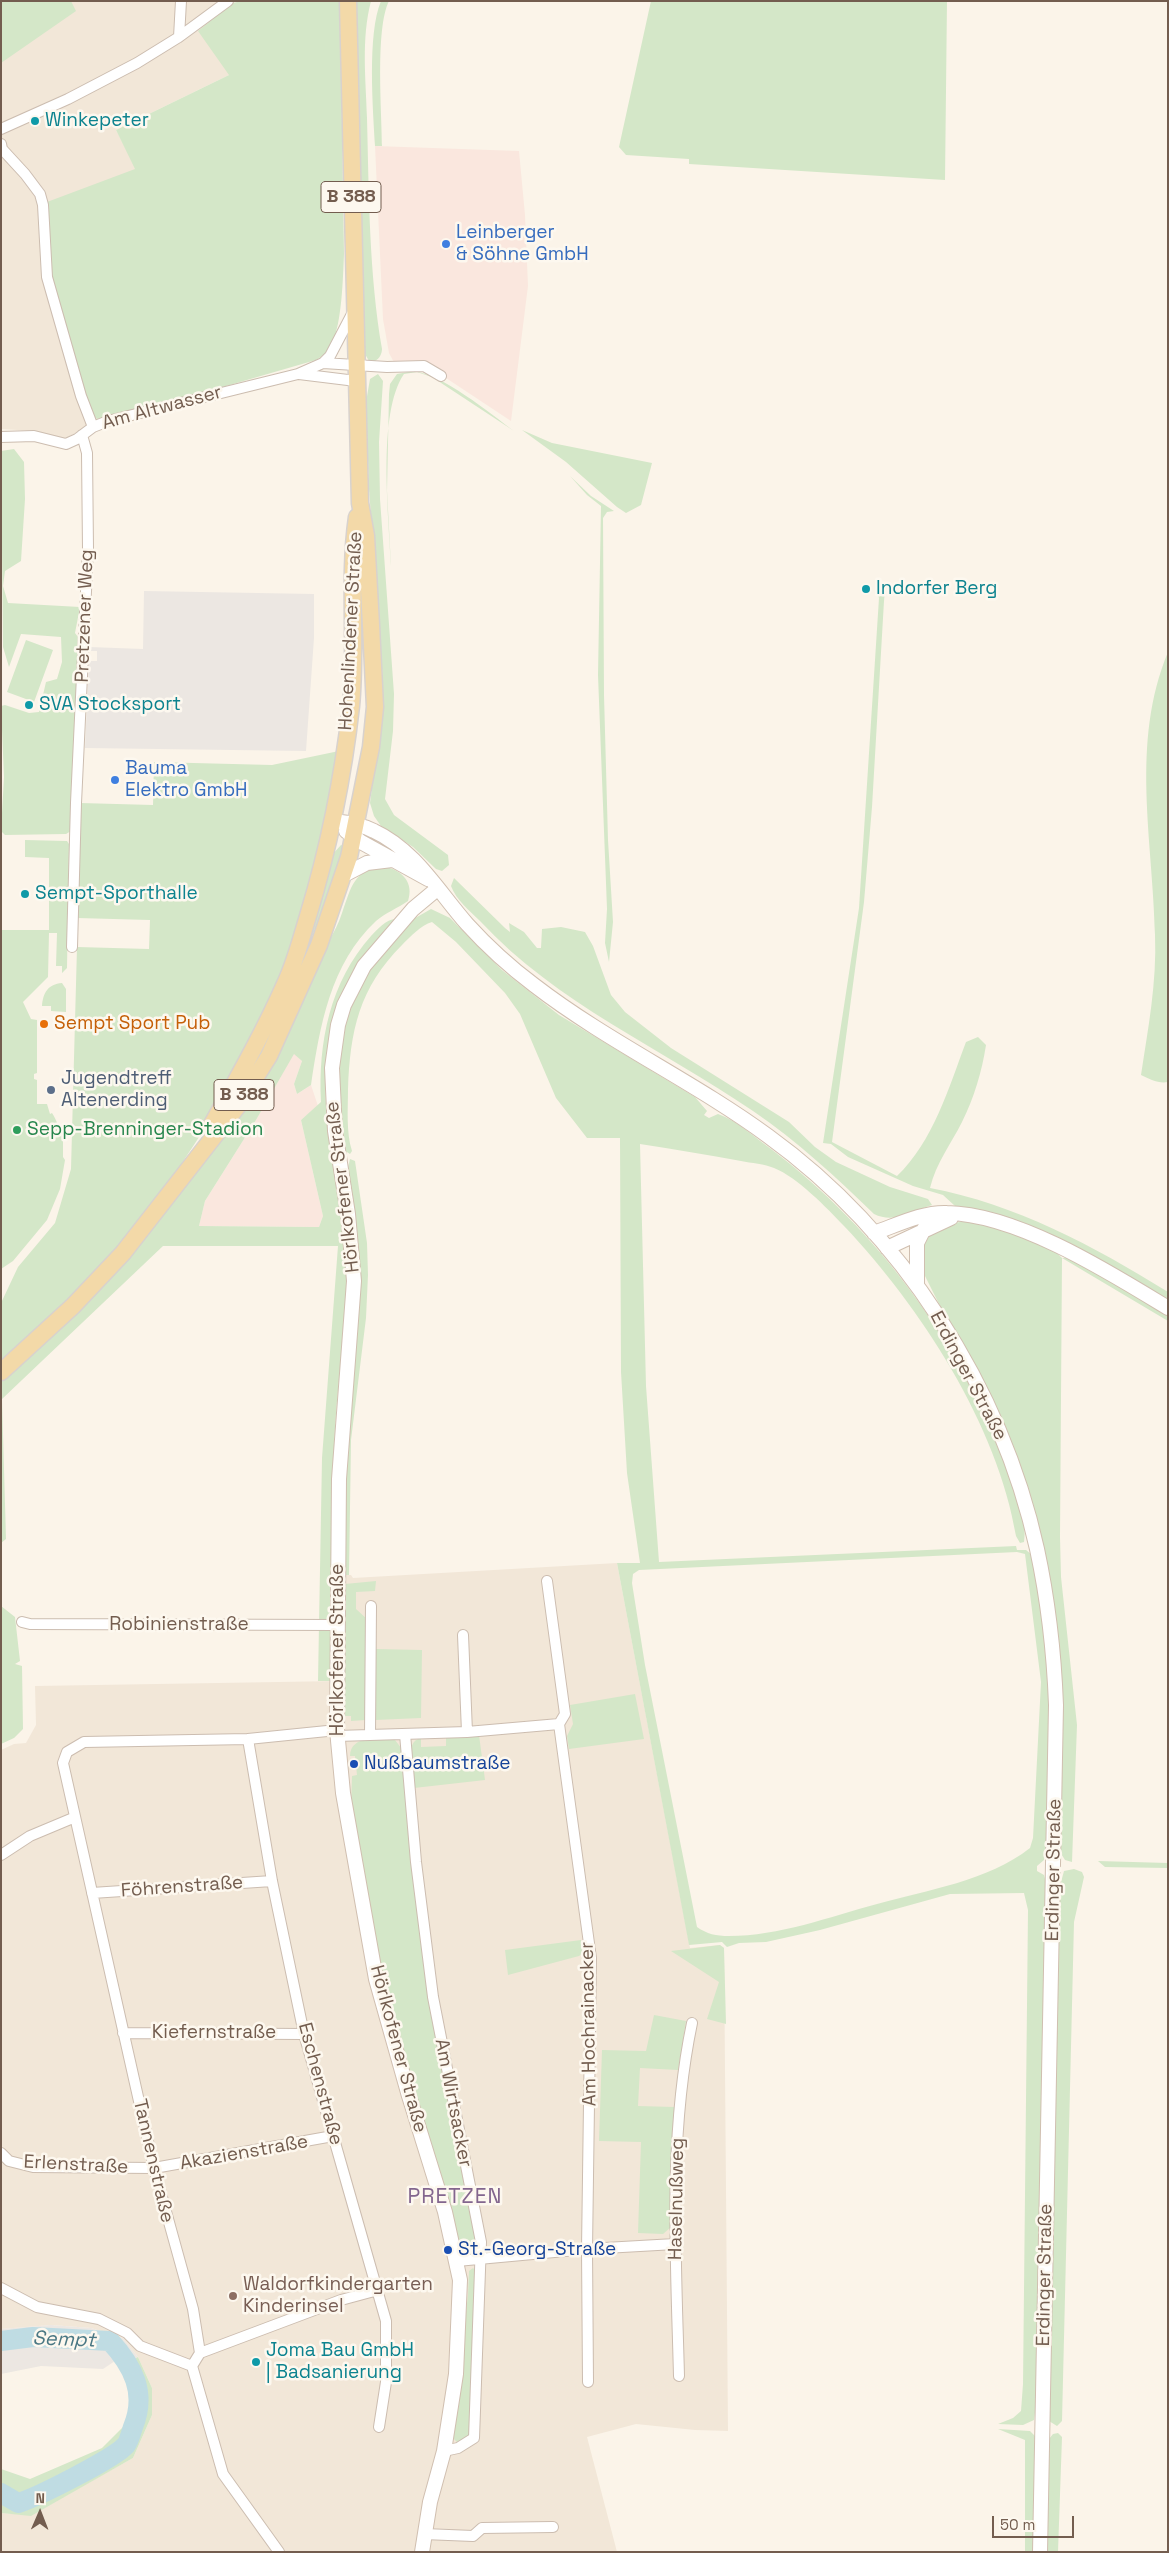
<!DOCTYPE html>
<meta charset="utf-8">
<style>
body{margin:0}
#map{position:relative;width:1169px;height:2553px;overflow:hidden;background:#fbf4e9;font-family:"Space Grotesk",sans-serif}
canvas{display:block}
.frame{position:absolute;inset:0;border:2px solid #735d4f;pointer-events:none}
.north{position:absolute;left:15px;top:2488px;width:50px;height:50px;-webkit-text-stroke:4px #fdf8ef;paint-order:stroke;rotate:1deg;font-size:14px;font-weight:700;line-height:20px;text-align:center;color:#735d4f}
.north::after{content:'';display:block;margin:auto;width:18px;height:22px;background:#735d4f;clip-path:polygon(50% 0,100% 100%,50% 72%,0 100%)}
.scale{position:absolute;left:992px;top:2516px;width:82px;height:22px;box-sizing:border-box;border:2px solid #735d4f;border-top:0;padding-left:6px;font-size:15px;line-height:18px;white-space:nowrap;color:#735d4f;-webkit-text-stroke:4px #fdf8ef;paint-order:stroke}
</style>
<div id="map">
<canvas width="1169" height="2553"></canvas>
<div class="frame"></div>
<div class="north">N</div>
<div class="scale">50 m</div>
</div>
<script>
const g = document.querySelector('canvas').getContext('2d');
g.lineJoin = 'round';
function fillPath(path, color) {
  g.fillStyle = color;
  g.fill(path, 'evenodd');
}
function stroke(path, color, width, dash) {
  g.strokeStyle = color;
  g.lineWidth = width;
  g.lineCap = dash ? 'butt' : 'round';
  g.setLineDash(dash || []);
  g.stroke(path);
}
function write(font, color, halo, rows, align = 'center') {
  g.font = font + ' "Space Grotesk",sans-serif';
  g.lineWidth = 5;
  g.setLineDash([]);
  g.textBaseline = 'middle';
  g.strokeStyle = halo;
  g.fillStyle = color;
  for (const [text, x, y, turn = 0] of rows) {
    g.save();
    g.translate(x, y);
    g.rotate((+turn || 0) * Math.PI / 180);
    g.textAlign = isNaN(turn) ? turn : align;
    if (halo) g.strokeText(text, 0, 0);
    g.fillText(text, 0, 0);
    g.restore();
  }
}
fillPath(new Path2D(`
 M1,1H241L233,3L229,75L116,130L136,168L100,419L63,440L34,431L1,429Z
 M617,1563L690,1948L720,1945L724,1948L728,2431L695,2430L636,2424L587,2437L617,2552H1V2513L31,2515L133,2458L152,2415V2388L138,2357L123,2338L91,2328L51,2325L1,2329V1750L14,1744L26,1743L36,1725L35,1686L339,1681L342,1575H351L353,1578Z`), '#f2e7d8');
fillPath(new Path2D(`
 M375,146L519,151L525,215L528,286L511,421L446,378L425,372H399L389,353L383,319Z
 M294,1053L302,1061L294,1084L297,1094L311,1085L318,1106L301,1120L323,1216L319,1227L199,1226L205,1201L256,1120Z`), '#fae7de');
fillPath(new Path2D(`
 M144,591L314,594V638L306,751L85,748L89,661H97V651H89V647L143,649Z
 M51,2325L91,2328L123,2338L138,2357L123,2364L115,2361L103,2369L41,2366L1,2374V2329Z`), '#ece7e2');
fillPath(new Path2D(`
 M1,1H71L76,11L1,63Z
 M241,1H340L344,254C343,277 342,323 332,343C329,351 323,356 316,360L164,404L97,419L89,410L52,287L47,202L135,169L116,130L229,75L198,31L233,3Z
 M355,1H371C361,39 366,80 367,118C369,195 369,274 382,349C382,354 379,359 375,361H369L365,354Z
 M381,1H389C375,29 382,112 382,146H375C373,109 367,34 381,1Z
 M651,1H947L945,180L689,164V159L626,155L619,147Z
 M413,371C442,374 490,413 514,431L432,377L417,372L404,374C377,413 389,516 391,566L387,491L389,394L390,384L397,374Z
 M378,374L383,381L379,442L380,499L394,694L393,731L385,799L394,815L448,855L449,865L442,871L436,869L413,847L381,826L374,816L370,803L382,709L383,682L369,489L366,402L370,379Z
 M522,430L552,443L652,463L641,505L626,513L617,507L566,462Z
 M14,449L24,462L25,499L21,561L5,571L3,586L8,603L80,607L75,633L82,642L71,831L66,834L5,835L1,831L4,777L1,706L5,705L29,713L39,712L46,682L57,679L62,662L61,637L21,634L9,667L3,647L1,451Z
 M570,476L591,496L614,511L607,512L603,518L604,695L608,840L613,922L609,962L605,943L607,909L598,675L601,506L587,495Z
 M876,590H885L884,601L872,807L864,902L832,1142L897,1176C933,1142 949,1087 966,1042L978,1037L986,1045C982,1071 974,1098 962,1122C951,1144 936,1163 930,1188C1015,1204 1094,1246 1168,1292V1302L955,1206L943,1195L913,1186L848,1157L831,1144L823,1143L859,908L879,598Z
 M26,640L53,650L34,702L7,692Z
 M1168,652V1082C1159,1084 1149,1079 1141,1075C1148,1029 1157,982 1155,935C1153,840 1130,743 1168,652Z
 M339,751C324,822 312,895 286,964C239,1088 164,1204 71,1298C48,1320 24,1341 1,1362V1303L18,1267L55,1223L71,1169L77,947L149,949L150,920L77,918L80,803L153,805L154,762L272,765Z
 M25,840L67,841L69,844L67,968L62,973V966H56L57,933H49L48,977L23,1002L31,1019L37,1020V1073L34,1074V1079L37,1080V1104H47L50,1114L52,1113C57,1120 58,1128 63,1135V1157L65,1160L60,1189L47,1220L13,1261L1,1269V930H49V858L25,857Z
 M341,845L345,846C318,923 291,999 252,1071L331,856Z
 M386,867C403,871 414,883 408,901C398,908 385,913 376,921C330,964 320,1026 311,1085L297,1094L294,1084L302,1061L294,1054L256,1120L205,1201L199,1226L319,1227L323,1216L301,1120L321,1102C318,1042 330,982 371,936C377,930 386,919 396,919C360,957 337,994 328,1045C319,1100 334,1159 342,1213C344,1227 348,1242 348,1256C349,1314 338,1371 335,1429C330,1513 331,1597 330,1681H318L322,1458L338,1246H163L2,1399L6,1539L1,1543V1382L86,1304L176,1197L328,942C334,932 339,923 342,913C352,886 353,869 386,867Z
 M454,878L505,928L510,932L509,923L524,932L537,948H541L542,929L561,927L585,932L593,946L611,995L625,1012L671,1048L789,1122L815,1147L836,1162L890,1187L928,1199L932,1205C913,1211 894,1224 874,1214C836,1177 797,1141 753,1111C661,1048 557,1004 480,921C470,911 456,900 451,886Z
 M431,909L450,918L502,970L559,1015L695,1097L707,1111L704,1115L709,1118L718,1114C738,1121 754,1137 771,1149C878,1230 963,1346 1008,1472C1015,1492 1028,1520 1024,1542L1020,1543L1016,1536C998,1426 920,1306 844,1226C827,1208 797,1177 774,1168C765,1164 751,1163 741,1161C708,1155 674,1149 640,1144L646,1386L659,1562L1016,1546L1017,1550H1026L1032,1555L1042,1613L1050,1694L1048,1839L1044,1860L1037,1866V1871L1044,1875L1048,1890L1036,2405L1034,2420L1023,2425L998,2424L1013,2418L1021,2411L1023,2384L1028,1910L1024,1893L950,1894L820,1930L766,1942L739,1943L727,1947L722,1942L689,1945L617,1563H640L627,1473L621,1372L620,1138H587L556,1098L520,1014L505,993L456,942L432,922C421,925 410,937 402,945C359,988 350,1031 348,1090C348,1109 346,1132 352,1151L350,1154L342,1149L337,1066L343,1023L364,975L410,921ZM1017,1552L1025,1554L1041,1682L1033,1838L1030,1848C988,1881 927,1890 877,1904C829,1917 779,1936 729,1936C716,1936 707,1934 697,1927L645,1665L632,1583L633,1574L639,1570Z
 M62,983L66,989V1012L51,1011V1006H42C43,993 48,984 62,983Z
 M350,1159L355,1161L367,1243L368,1275L366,1318L351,1440L349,1575H342L343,1475L360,1283L359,1254L347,1171Z
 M966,1221C991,1224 1046,1239 1062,1258H1070L1168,1315V1321L1062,1258L1060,1537L1061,1577L1077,1725L1072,1862L1065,1860L1060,1852L1062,1724L1041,1542L946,1318L923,1272L920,1255L927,1236L954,1223Z
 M376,1581L375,1591L356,1592V1609L368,1620L366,1720L351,1721V1716H342L341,1588L345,1584Z
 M1,1606L15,1617L20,1661L15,1664L22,1666L23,1729L14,1738L1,1744Z
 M376,1649L422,1650L421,1718L375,1720Z
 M635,1694L644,1739L569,1749L567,1736L573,1724L570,1705Z
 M479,1735L485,1780L414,1788C413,1775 403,1741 421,1738V1747L446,1746V1737Z
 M367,1739L395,1740L402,1749L407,1811L476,2240V2248L471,2252L461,2248L454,2227L381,1977L351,1809L352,1776L357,1775L355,1756H350C350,1745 358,1741 367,1739Z
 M1098,1861L1168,1863V1868L1105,1867Z
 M1074,1869L1082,1872L1084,1877L1074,1922L1062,2421L1057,2426L1049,2421L1060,1886L1064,1871Z
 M581,1940L583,1953L579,1956L508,1975L505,1950Z
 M720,1945L724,1948L726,2024L707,2019L719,1982L671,1951Z
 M654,2015L686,2021L678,2070L640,2068L638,2106L675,2107L671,2227L663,2234L638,2233L641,2142L599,2141L602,2050L646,2051Z
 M473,2268L475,2270L471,2435L457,2442L452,2437L468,2295L469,2271Z
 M138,2357L152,2388V2415L133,2458L31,2516L1,2513V2502L15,2510L32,2506L58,2488L54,2484L30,2499L19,2502L1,2485V2469L30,2479L102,2448L125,2425L132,2398L127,2381L115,2360L123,2364Z
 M998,2429L1030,2431L1035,2436L1034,2552H1025V2440Z
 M1058,2433L1062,2437L1058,2552H1046L1049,2439L1053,2434Z`), '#d4e7c8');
const water = new Path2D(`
 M54,2483L58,2488L32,2506L15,2510L1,2502V2485L19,2502L30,2499Z`);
fillPath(water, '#bfdce3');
stroke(water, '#a6cbd3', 1);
stroke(new Path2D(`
 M1,2341L33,2337L110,2341C133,2366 147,2393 133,2427C131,2433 129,2441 126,2445C115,2458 36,2498 18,2503L1,2493`), '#bfdce3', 20);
const street = new Path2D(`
 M179,37L181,1
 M1,129L68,99L137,63L179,37L228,1
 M1,144L2,149L25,174L40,194L43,205L47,277L81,396L93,427
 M323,363L387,367L424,366L441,376
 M299,374L356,381
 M1,437L34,436L66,444L77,439L93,427L108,421L298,374L323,363L330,356L353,312
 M72,947L76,803L88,549L87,453L82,435
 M547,1581L565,1714L559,1724L591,1958L587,2249L588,2382
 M22,1622L30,1624L336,1625
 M463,1635L467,1732
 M405,1734L416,1862L433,1997L481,2242L474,2438L458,2448L444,2451
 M370,1735L371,1606
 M337,1736L467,1732L559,1724
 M248,1739L272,1881L304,2034L386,2321V2382L379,2427
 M1,1855L30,1836L73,1818
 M92,1893L272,1881
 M123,2033L304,2034
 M1,2153L9,2161L33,2167L154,2168L333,2136
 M457,2261L587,2249L675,2244
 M1,2288L37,2307L99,2319L127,2333L140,2346L192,2366
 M200,2353L341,2300L378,2290
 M679,2376C676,2258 668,2138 692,2023
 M424,2534L473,2536L482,2528L553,2527
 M279,2552L223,2474L192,2366L200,2353L193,2309L154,2168L63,1763L67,1752L84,1742L248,1739L337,1730`);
const secondary = new Path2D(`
 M333,821C347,823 361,824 374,831C415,850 438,891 467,924C487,946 510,967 534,985C608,1042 693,1081 768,1136C902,1233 1001,1387 1037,1549C1048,1600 1054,1652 1056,1705L1040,2552
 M346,831L361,842L428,879
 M344,875L367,863L392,860
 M874,1233C897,1225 922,1212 947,1213C1017,1214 1109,1272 1168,1308
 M887,1248L951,1218
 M917,1285V1243L924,1229
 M422,2552L430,2502L444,2451L456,2374L460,2280L445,2212L409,2096L376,1979L343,1793L337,1730L339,1479L354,1281L348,1214L335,1131L332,1068L338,1025L344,1005L364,966L413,909L437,889`);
const primary = new Path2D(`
 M210,1128C236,1081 263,1034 285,984C295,963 301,939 308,916C329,847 343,777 351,706C357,643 348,580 357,517
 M1,1372L73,1306L123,1253L237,1107L269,1056L319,945L349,857L371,747L375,707L371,625L366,536L360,503L348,1`);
stroke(street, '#ccbdb0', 12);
stroke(secondary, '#d0bfb0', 16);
stroke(primary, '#d8d2ce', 19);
stroke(street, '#fff', 10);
stroke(secondary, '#fff', 14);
stroke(primary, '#f3d9a8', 16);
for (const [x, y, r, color] of [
 [35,121,5,"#0f9aa8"],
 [446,244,5,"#3f7fe0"],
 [866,589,5,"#0f9aa8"],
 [29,705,5,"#0f9aa8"],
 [115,780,5,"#3f7fe0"],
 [25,894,5,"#0f9aa8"],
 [44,1024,5,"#e8710a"],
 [51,1090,5,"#5c6f8a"],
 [17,1130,5,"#2e9e5b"],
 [354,1764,5,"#1a4fb4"],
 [448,2250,5,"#1a4fb4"],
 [233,2296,5,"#8d6e63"],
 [256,2362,5,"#0f9aa8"]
]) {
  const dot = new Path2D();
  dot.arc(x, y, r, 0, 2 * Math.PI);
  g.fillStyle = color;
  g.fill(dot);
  stroke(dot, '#fdf8ef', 2);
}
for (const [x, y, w] of [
 [351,197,60],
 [244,1095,60]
]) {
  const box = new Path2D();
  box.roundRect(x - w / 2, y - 15.5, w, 31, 4);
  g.fillStyle = '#fdf8ef';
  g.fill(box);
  stroke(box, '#735d4f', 1);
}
write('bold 18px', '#735d4f', null, [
 ["B 388",351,197],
 ["B 388",244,1095]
]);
write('19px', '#0d838f', '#fdf8ef', [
 ["Winkepeter",45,121],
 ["Indorfer Berg",876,589],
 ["SVA Stocksport",39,705],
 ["Sempt-Sporthalle",35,894],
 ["Joma Bau GmbH",266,2351],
 ["| Badsanierung",266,2373]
], 'left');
write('19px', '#366cbe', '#fdf8ef', [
 ["Leinberger",456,233],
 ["& Söhne GmbH",456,255],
 ["Bauma",125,769],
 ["Elektro GmbH",125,791]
], 'left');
write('19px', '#735d4f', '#fdf8ef', [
 ["Am Altwasser",162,408,-15],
 ["Pretzener Weg",85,616,-88],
 ["Hohenlindener Straße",351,631,-87],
 ["Hörlkofener Straße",343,1187,-97],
 ["Erdinger Straße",968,1376,62],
 ["Robinienstraße",179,1625],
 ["Hörlkofener Straße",338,1650,-90],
 ["Erdinger Straße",1054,1870,-89],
 ["Föhrenstraße",182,1887,-4],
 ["Am Hochrainacker",589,2024,-91],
 ["Kiefernstraße",214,2033],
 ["Hörlkofener Straße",398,2049,75],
 ["Eschenstraße",320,2084,75],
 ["Am Wirtsacker",453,2103,79],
 ["Akazienstraße",244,2153,-10],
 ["Tannenstraße",153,2161,77],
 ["Erlenstraße",76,2165,3],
 ["Haselnußweg",677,2199,-89],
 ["Erdinger Straße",1045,2275,-89]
]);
write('19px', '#c56008', '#fdf8ef', [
 ["Sempt Sport Pub",54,1024]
], 'left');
write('19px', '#4e5e75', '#fdf8ef', [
 ["Jugendtreff",61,1079],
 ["Altenerding",61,1101]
], 'left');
write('19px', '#27864d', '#fdf8ef', [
 ["Sepp-Brenninger-Stadion",27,1130]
], 'left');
write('19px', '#164399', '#fdf8ef', [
 ["Nußbaumstraße",364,1764],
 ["St.-Georg-Straße",458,2250]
], 'left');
write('19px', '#785e54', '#fdf8ef', [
 ["Waldorfkindergarten",243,2285],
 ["Kinderinsel",243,2307]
], 'left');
write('italic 20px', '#4b7884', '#fdf8ef', [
 ["Sempt",64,2340,2]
]);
g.letterSpacing = '1px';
write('21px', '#83668e', '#fdf8ef', [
 ["PRETZEN",455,2197]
]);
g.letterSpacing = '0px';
</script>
